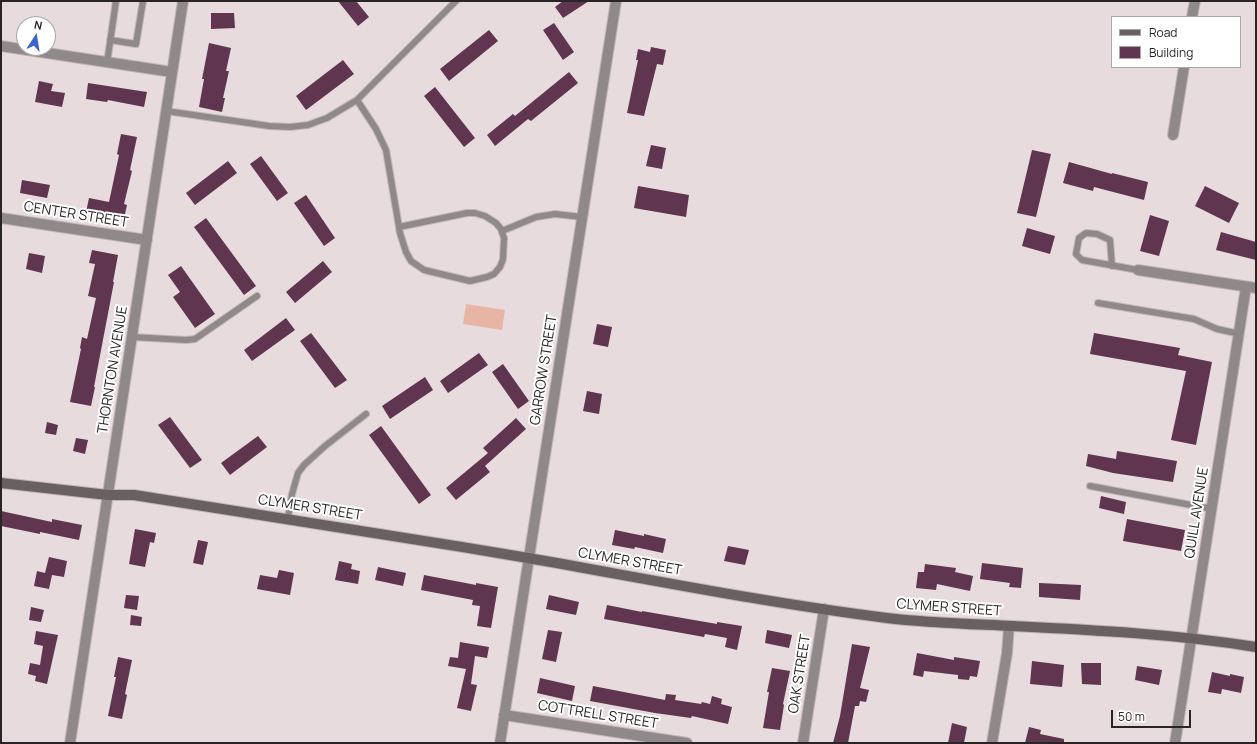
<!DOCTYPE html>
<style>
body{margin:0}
#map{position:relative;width:1257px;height:744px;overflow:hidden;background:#e8dbde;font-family:Manrope,sans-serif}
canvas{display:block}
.frame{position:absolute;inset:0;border:2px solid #292425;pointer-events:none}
.legend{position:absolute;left:1111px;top:16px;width:130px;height:52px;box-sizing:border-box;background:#fff;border:1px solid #a9a7a8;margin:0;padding:5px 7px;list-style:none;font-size:12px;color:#292425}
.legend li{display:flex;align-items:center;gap:8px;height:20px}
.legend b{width:20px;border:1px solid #a9a7a8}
.north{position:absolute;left:16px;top:16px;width:40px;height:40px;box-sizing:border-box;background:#fff;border:1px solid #a9a7a8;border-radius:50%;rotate:12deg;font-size:11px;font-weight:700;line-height:16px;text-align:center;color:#292425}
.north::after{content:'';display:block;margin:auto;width:14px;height:18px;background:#3c63d4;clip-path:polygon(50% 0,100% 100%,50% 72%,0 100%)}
.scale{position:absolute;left:1111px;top:710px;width:80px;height:18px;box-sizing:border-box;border:2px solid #292425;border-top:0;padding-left:5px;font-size:12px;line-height:14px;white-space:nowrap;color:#292425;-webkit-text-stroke:3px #fff;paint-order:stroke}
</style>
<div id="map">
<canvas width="1257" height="744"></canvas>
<div class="frame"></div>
<ul class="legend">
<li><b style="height:5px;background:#696161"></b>Road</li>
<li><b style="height:11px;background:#603550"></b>Building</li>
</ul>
<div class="north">N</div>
<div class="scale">50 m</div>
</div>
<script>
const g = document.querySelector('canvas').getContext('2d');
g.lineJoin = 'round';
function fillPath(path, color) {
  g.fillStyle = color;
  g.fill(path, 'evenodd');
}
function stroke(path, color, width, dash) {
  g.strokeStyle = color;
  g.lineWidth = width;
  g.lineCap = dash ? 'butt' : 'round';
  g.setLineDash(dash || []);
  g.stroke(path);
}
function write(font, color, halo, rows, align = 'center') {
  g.font = font + ' Manrope,sans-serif';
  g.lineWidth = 4;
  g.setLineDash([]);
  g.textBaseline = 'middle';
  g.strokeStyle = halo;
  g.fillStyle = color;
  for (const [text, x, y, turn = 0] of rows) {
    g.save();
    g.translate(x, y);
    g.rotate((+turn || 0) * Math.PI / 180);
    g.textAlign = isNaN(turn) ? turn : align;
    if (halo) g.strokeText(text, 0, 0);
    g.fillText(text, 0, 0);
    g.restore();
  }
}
fillPath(new Path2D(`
 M466,304L505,310L502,330L463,324Z`), '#e7b5a3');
fillPath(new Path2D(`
 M338,1H356L369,17L358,26Z
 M563,1H589L563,18L555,7Z
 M211,13H234L235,28L211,29Z
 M554,23L574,52L563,60L543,30Z
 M489,30L498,41L449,81L440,69Z
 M209,43L231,48L226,71H229L223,98H225L222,112L199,107L204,79H202Z
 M651,47L666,50L663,65L657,64L644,116L627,113L638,60H636L638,49L650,52Z
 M343,60L354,74L306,110L296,96Z
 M569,72L578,83L531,121L528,119L495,146L487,135L513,114L515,116Z
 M39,81L53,84L51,91L65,93L62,107L35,102Z
 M88,83L147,92L144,107L108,100L107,102L86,99Z
 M435,87L475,138L464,147L424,96Z
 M121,134L137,137L130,170L132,171L124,204L127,205L124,219L86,212L89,198L109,202L119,155L117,154Z
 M651,145L666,148L662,169L646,166Z
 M1032,150L1051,154L1036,217L1017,213Z
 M261,156L288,193L277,201L250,164Z
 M228,161L237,173L195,205L186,193Z
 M1069,162L1112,174V173L1148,182L1144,200L1094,187L1093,191L1063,183Z
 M22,180L50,185L47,198L20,193Z
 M638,186L689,195L686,217L634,208Z
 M1205,186L1239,203L1229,223L1195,206Z
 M306,195L335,238L324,246L294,203Z
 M1150,215L1169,221L1159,256L1140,251Z
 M206,218L256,286L244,295L194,227Z
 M1027,228L1055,236L1050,254L1022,246Z
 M1221,232L1256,242V260L1216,250Z
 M92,250L118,255L113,282H114L94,387H95L91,406L70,402L81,349L80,348L82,337L87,339L96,298L88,296L95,264L89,263Z
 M29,253L45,256L42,273L26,269Z
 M323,261L332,272L295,303L286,292Z
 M181,266L215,314L195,328L173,297L180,292L168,275Z
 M286,318L295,330L252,361L244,350Z
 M597,324L612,327L608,347L593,344Z
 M311,333L347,380L335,388L300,341Z
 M1094,333L1180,348L1178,355L1212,362L1196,445L1171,440L1186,371L1090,354Z
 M479,353L488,365L448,393L440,381Z
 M503,364L529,401L518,409L492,372Z
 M425,377L433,390L390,419L382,406Z
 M587,391L602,394L599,414L583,411Z
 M170,417L202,460L190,468L158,425Z
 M516,418L526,429L485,466L490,472L456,500L446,488L488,453L483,448Z
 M47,422L58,425L56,435L45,433Z
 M381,426L431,495L419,504L369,435Z
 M258,436L267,447L230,475L221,463Z
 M76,438L88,440L85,454L73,451Z
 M1117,451L1177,461L1173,482L1113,473L1086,466L1088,454L1116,459Z
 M1101,496L1126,502L1124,514L1099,508Z
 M1,511L52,522V519L82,525L79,540L40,532V534L1,526Z
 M1127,519L1185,530L1181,551L1123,541Z
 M135,529L156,533L154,543L150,542L145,567L129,564Z
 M615,530L644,536V534L666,539L663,553L635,547L634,549L612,545Z
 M198,540L208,542L203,565L193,563Z
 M728,546L749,550L745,565L724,561Z
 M49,557L67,561L64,577L52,575L49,589L34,586L37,571L45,573Z
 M339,561L352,564L351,569L360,571L358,584L335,580Z
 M982,563L1023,568L1021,588L1009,587L1010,583L980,579Z
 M925,564L956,568L955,572L973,576L970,591L937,584L936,590L916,588L918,572H924Z
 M378,567L406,573L403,586L375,580Z
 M279,570L294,573L290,595L257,589L260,575L277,578Z
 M424,575L476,585V583L498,587L491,628L477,626L480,606L472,605L473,600L421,590Z
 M1039,583L1081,585L1080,600L1039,597Z
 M126,595L139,596L137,610L124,608Z
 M549,595L579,602L576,615L546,609Z
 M607,605L642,612V611L717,624V622L742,626L737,650L725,647L727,638L705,634L704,637L604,619Z
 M31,607L44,610L41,622L29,620Z
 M131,615L142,617L141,626L130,625Z
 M548,630L562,632L556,662L542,659Z
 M767,630L792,635L789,648L765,643Z
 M36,631L58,635L47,684L35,681L36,676L28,674L30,663L40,665L43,646L34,644Z
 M460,642L489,647L487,658L475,656L471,684L477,685L471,711L457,708L466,669L448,666L450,657L458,658Z
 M852,644L870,647L860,688L869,690L866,702L860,701L859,706H855L848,743H833L840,716Z
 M917,653L954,660V657L980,661L977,677L970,676L969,680L958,679V675L924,671L923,677L913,675Z
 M118,657L132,660L125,694L127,695L122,719L108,716L116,677H114Z
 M1032,661L1064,665L1062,687L1030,684Z
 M1081,663H1101V685L1082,684Z
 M1137,666L1162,670L1159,685L1135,680Z
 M772,668L790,671L783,704L784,705L780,730L763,728L769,692H767Z
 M1212,672L1230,676V674L1244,677L1241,693L1222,689L1221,694L1208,692Z
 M540,678L575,686L572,701L537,693Z
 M593,686L665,700L666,694L676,695L675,700L701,704L702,702L710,704L712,696L722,699L721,704L732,707L728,724L692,716L691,718L655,713L590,701Z
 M952,723L967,727L964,743H948Z
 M1029,727L1041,730L1040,734L1064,739V743H1025Z`), '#603550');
const lane = new Path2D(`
 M110,40L136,44L143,1
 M107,63L116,1
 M357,100L376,129L386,150L400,233L406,252L411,261L424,270L470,281L487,277L494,274L500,267L503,259L504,238L501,229L496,223L485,216L475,213H467L399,227
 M166,111L269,126L290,127L308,125L327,118L357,100L456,1
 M502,231L536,217L555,214L582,217
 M1112,266L1110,240L1097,234L1086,233L1079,238L1076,254L1082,260L1138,270
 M1098,303L1194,319L1217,329L1240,334
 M132,337L186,340L195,339L257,296
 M1090,486L1212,509
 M288,518L292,494L298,473L304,465L325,446L366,414`);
const street = new Path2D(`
 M1192,17L1195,1
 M1,46L172,72
 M1173,135L1184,67
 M1,218L147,240
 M1138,270L1256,288
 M504,715L687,743
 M70,743L183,1
 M500,743L616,1
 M803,743L824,609
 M992,743L1007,653L1009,626
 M1175,743L1246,287`);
const secondary = new Path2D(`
 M1,483L108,495H134C266,515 397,536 528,558C648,579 767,603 887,618C929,623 971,624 1012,626C1094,630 1175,634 1256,647`);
stroke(lane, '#c2b6b9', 8);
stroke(street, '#c2b6b9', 12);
stroke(secondary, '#c2b6b9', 12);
stroke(lane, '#8f8a89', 6);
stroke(street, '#8f8a89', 10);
stroke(secondary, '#696161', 10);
write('14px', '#292425', '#fff', [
 ["CENTER STREET",76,215,9],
 ["THORNTON AVENUE",113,370,-81],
 ["GARROW STREET",544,370,-81],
 ["CLYMER STREET",310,508,9],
 ["QUILL AVENUE",1197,513,-81],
 ["CLYMER STREET",630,562,10],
 ["CLYMER STREET",949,608,4],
 ["OAK STREET",800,674,-81],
 ["COTTRELL STREET",598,715,9]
]);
</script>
